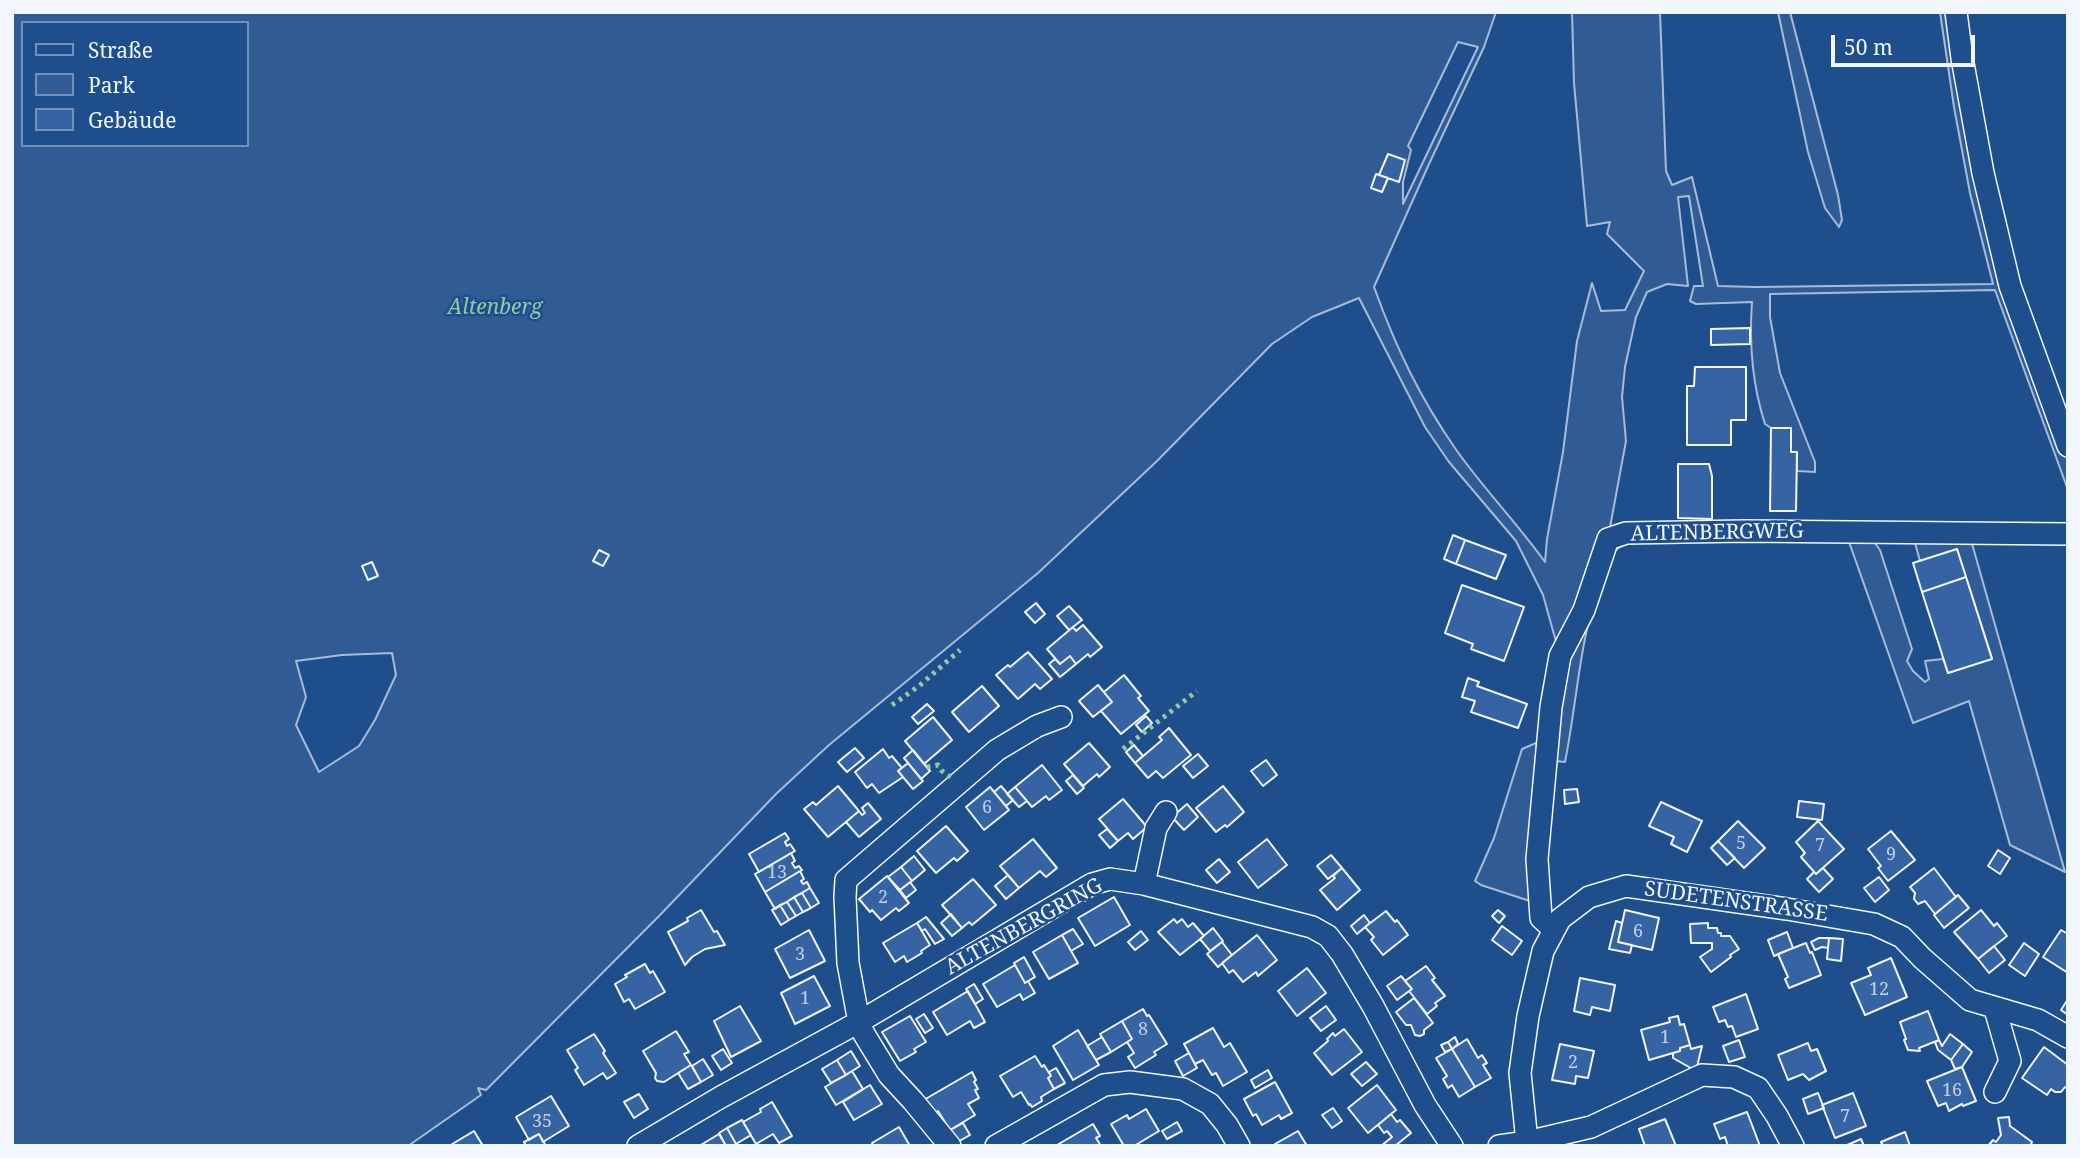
<!DOCTYPE html>
<meta charset="utf-8">
<style>
body{margin:0}
#map{position:relative;width:2080px;height:1158px;overflow:hidden;background:#1f4e8c;font-family:"Noto Serif",serif}
canvas{display:block}
.frame{position:absolute;inset:0;border:14px solid #f2f6ff;pointer-events:none}
.legend{position:absolute;left:21px;top:21px;width:228px;height:126px;box-sizing:border-box;background:#1f4e8c;border:2px solid #7391ba;margin:0;padding:9px 12px;list-style:none;font-size:21px;color:#f2f6ff}
.legend li{display:flex;align-items:center;gap:14px;height:35px}
.legend b{width:35px;border:2px solid #7391ba}
.scale{position:absolute;left:1831px;top:35px;width:144px;height:32px;box-sizing:border-box;border:4px solid #f2f6ff;border-top:0;padding-left:9px;font-size:21px;line-height:24px;white-space:nowrap;color:#f2f6ff;-webkit-text-stroke:5px #1f4e8c;paint-order:stroke}
</style>
<div id="map">
<canvas width="2080" height="1158"></canvas>
<div class="frame"></div>
<ul class="legend">
<li><b style="height:9px;background:#1f4e8c"></b>Straße</li>
<li><b style="height:19px;background:#305b95"></b>Park</li>
<li><b style="height:19px;background:#3563a3"></b>Gebäude</li>
</ul>
<div class="scale">50 m</div>
</div>
<script>
const g = document.querySelector('canvas').getContext('2d');
g.lineJoin = 'round';
function fillPath(path, color) {
  g.fillStyle = color;
  g.fill(path, 'evenodd');
}
function stroke(path, color, width, dash) {
  g.strokeStyle = color;
  g.lineWidth = width;
  g.lineCap = dash ? 'butt' : 'round';
  g.setLineDash(dash || []);
  g.stroke(path);
}
function write(font, color, halo, rows, align = 'center') {
  g.font = font + ' "Noto Serif",serif';
  g.lineWidth = 5;
  g.setLineDash([]);
  g.textBaseline = 'middle';
  g.strokeStyle = halo;
  g.fillStyle = color;
  for (const [text, x, y, turn = 0] of rows) {
    g.save();
    g.translate(x, y);
    g.rotate((+turn || 0) * Math.PI / 180);
    g.textAlign = isNaN(turn) ? turn : align;
    if (halo) g.strokeText(text, 0, 0);
    g.fillText(text, 0, 0);
    g.restore();
  }
}
const green = new Path2D(`
 M12,12H1496L1484,47L1429,164L1374,287C1396,348 1420,398 1457,451C1484,489 1517,523 1545,562L1547,539L1563,452L1577,341L1592,283L1601,311L1625,310L1644,271L1607,234L1610,222L1587,226L1574,83L1572,12H1660L1666,171L1672,185L1692,177L1718,286L1755,287L1993,284L1970,193L1954,107L1940,12H1956L1962,58L1983,173L2010,286L2068,446V490L1995,290L1770,294V317L1780,373L1815,462V472L1797,471V452H1791V428H1771L1765,424C1752,384 1749,344 1752,302L1696,304L1690,301L1694,286H1703L1689,196L1678,197L1688,286L1667,284L1647,292L1636,317L1625,367L1622,397L1626,441L1608,538L1626,533L1867,532L1880,550L1912,649L1907,661L1913,671L1925,682L1929,679L1925,661L1943,659L1948,673L1992,658L1957,549L1920,561L1912,532L2068,534V545L1969,533L2065,872L2010,845L1969,701L1913,723L1848,539H1656C1642,540 1626,540 1615,551C1607,560 1603,574 1599,586C1579,643 1577,703 1565,762L1546,760L1537,859L1539,904L1481,885L1475,881L1494,838L1522,749L1548,738L1551,707L1560,656L1543,595L1516,541L1449,462L1425,427L1359,298L1312,317L1272,344L1157,461L1038,573L829,745L776,794L660,915L486,1090L478,1088L481,1095L408,1146H12ZM23,23H247V145H23ZM1458,42L1478,47L1403,204V182L1411,150L1408,146ZM392,653L396,675L375,720L359,746L319,772L296,725L306,697L296,661L342,655Z
 M1778,12H1790L1838,195L1842,220L1839,227L1825,208L1808,152Z`);
fillPath(green, '#305b95');
stroke(green, '#a8bbd7', 2);
const building = new Path2D(`
 M1388,154L1405,160L1399,182L1379,175Z
 M1376,174L1388,178L1382,192L1371,188Z
 M1750,328V344L1711,345V329Z
 M1695,367H1746V420H1731V445H1687V386H1694Z
 M1771,428H1791V452H1797L1796,511H1770Z
 M1678,464H1709L1712,476V519L1678,518Z
 M1453,535L1465,540L1456,564L1444,559Z
 M1465,540L1506,555L1496,579L1456,564Z
 M1957,549L1966,577L1922,592L1913,563Z
 M599,550L609,555L603,566L593,561Z
 M372,562L378,576L368,580L362,566Z
 M1966,577L1992,659L1948,673L1922,592Z
 M1462,585L1524,607L1504,661L1471,649L1473,644L1445,633Z
 M1036,603L1045,614L1035,623L1025,612Z
 M1069,606L1082,620L1069,630L1057,616Z
 M1083,625L1102,647L1090,657L1088,654L1076,664L1070,656L1060,664L1047,649L1073,627L1076,631Z
 M1028,652L1052,679L1040,689L1035,684L1018,699L996,675L1008,665L1010,667Z
 M1070,656L1076,664L1060,677L1049,664L1055,659L1060,664Z
 M1124,675L1141,696L1138,698L1149,711L1121,734L1101,711L1112,702L1104,692Z
 M1468,678L1479,682L1477,686L1527,704L1518,728L1471,712L1475,701L1462,697Z
 M1098,685L1112,702L1093,717L1079,701Z
 M982,686L999,706L969,732L952,712Z
 M927,704L934,711L918,724L912,717Z
 M1146,716L1152,723L1142,732L1136,725Z
 M933,717L952,740L924,764L905,741Z
 M1169,728L1191,755L1163,778L1156,771L1148,778L1135,763L1162,740L1159,737Z
 M1089,743L1110,767L1099,777L1097,774L1083,786L1064,764Z
 M1134,745L1143,756L1135,763L1126,752Z
 M855,748L864,758L847,772L838,762Z
 M883,749L889,758L892,756L902,768L898,771L903,777L879,793L872,784L867,788L855,772Z
 M913,750L930,771L921,779L904,758Z
 M1198,754L1208,766L1193,778L1183,766Z
 M1266,760L1277,775L1263,786L1251,771Z
 M908,763L923,781L913,789L898,771Z
 M1042,765L1062,790L1049,800L1046,796L1032,807L1015,787Z
 M1073,775L1084,788L1077,794L1066,781Z
 M838,786L859,811L828,837L804,809L813,802L816,805Z
 M1001,786L1013,800L1006,806L994,792Z
 M1223,786L1244,812L1227,827L1225,825L1216,832L1196,808Z
 M990,787L1009,810L984,830L966,807Z
 M1015,787L1027,801L1019,807L1007,794Z
 M1577,789L1579,802L1565,804L1564,790Z
 M1123,799L1147,827L1133,839L1128,833L1118,841L1099,819Z
 M1799,801L1824,804L1822,820L1797,817Z
 M1661,802L1702,821L1687,852L1671,844L1674,837L1649,826Z
 M868,803L881,819L859,837L846,822L859,811L862,815L865,813L862,808Z
 M1187,804L1198,817L1184,830L1172,817Z
 M1738,821L1765,848L1744,868L1718,841Z
 M1818,821L1844,849L1816,874L1801,857L1805,853L1796,842Z
 M946,826L968,851L957,861L954,858L936,873L917,851Z
 M1107,829L1118,841L1110,848L1099,835Z
 M1891,831L1915,860L1888,881L1878,868L1881,866L1868,849Z
 M785,833L789,839L785,842L787,846L790,844L795,851L759,872L749,854Z
 M1033,839L1057,868L1046,877L1040,871L1019,888L1000,866Z
 M1267,839L1287,865L1258,888L1238,862Z
 M1718,841L1735,858L1727,865L1711,848Z
 M1998,850L2010,858L2000,874L1988,866Z
 M791,853L795,861L792,863L795,868L799,866L802,870L765,892L755,874Z
 M1331,855L1342,868L1328,879L1317,866Z
 M914,856L925,870L912,881L901,867Z
 M1219,859L1230,872L1217,883L1206,870Z
 M901,867L912,881L900,890L888,877Z
 M1342,868L1360,890L1337,910L1320,890L1335,878L1333,876Z
 M1823,868L1833,879L1819,892L1807,879L1814,872L1816,874Z
 M1934,868L1956,897L1935,914L1925,901L1918,904L1914,899L1915,893L1910,887Z
 M800,871L804,879L801,881L803,884L807,882L810,888L775,909L765,892Z
 M1008,875L1019,888L1006,899L995,886Z
 M887,876L909,903L899,911L896,908L881,920L872,910L870,912L859,899Z
 M1879,877L1889,890L1875,902L1864,888Z
 M973,879L996,905L972,925L969,922L962,928L942,905Z
 M910,882L916,890L906,898L900,890Z
 M810,888L819,903L811,908L802,893Z
 M802,893L811,908L803,912L794,897Z
 M1958,895L1969,908L1944,928L1934,915Z
 M794,897L803,912L796,916L787,902Z
 M1114,897L1130,925L1095,946L1078,918Z
 M787,902L796,916L789,920L780,905Z
 M780,905L789,920L781,925L772,910Z
 M701,910L714,932L717,931L725,945L705,949L692,957L685,965L668,932L688,921L687,918Z
 M1498,910L1505,916L1499,923L1492,916Z
 M1625,910L1659,918L1652,950L1618,942Z
 M1981,910L1994,926L1997,923L2007,936L1978,959L1954,932Z
 M1386,911L1395,922L1397,920L1408,935L1383,955L1371,940L1374,937L1365,927Z
 M951,914L962,928L952,936L941,923Z
 M1364,915L1370,923L1357,934L1351,926Z
 M926,917L944,939L935,944L925,929L922,931L917,923Z
 M1174,919L1177,923L1182,919L1188,927L1193,923L1204,936L1180,955L1158,932Z
 M1616,921L1622,923L1618,942L1632,945L1630,953L1609,949Z
 M917,923L930,945L921,951L922,953L907,962L904,956L895,962L883,943Z
 M1708,923V928H1717L1718,933H1721V936H1730L1739,949L1730,955L1731,957L1711,972L1700,957L1712,949V943H1691L1690,924Z
 M1502,926L1522,941L1512,955L1492,940Z
 M1213,928L1223,941L1210,951L1200,939Z
 M1073,929L1083,944L1071,951L1062,935Z
 M809,930L825,961L790,978L775,949Z
 M2061,930L2068,934V973L2043,957Z
 M1141,931L1148,940L1135,950L1128,942Z
 M1787,932L1793,948L1774,956L1768,940Z
 M1062,935L1078,963L1049,979L1033,952Z
 M1257,935L1277,960L1258,976L1256,972L1243,982L1233,970L1229,973L1222,963Z
 M1819,938H1829L1828,948L1822,947L1815,950L1811,942Z
 M1829,938L1843,939L1841,961L1827,959Z
 M1222,942L1232,955L1218,967L1207,954Z
 M1806,943L1810,953L1812,952L1821,975L1789,988L1785,979L1788,977L1778,954Z
 M2024,943L2039,954L2025,976L2009,965Z
 M1994,946L2005,960L1989,973L1978,959Z
 M1024,957L1035,977L1025,983L1014,963Z
 M1891,958L1907,997L1865,1015L1851,983L1871,975L1868,968Z
 M645,964L650,973L653,971L665,992L635,1009L629,999L624,1002L615,984L627,977L625,975Z
 M1015,965L1025,983L1028,981L1035,993L1023,1000L1020,994L997,1007L983,984Z
 M1426,966L1435,978L1432,980L1445,996L1435,1003L1437,1006L1427,1014L1409,991L1412,989L1405,981Z
 M1307,968L1326,993L1297,1016L1278,991Z
 M814,976L830,1006L795,1024L781,993Z
 M1401,976L1412,989L1397,1000L1387,986Z
 M1580,978L1615,985L1610,1011L1592,1007L1590,1015L1574,1011Z
 M974,984L983,999L975,1004L966,989Z
 M968,991L985,1022L974,1028L970,1021L947,1035L933,1012Z
 M1746,994L1758,1029L1736,1037L1732,1026L1728,1027L1725,1020L1719,1022L1713,1007Z
 M1414,998L1433,1023L1424,1030V1034L1420,1036L1415,1035L1411,1025H1406L1396,1012Z
 M2068,999V1015L2061,1010Z
 M740,1006L761,1041L731,1057L714,1021Z
 M1326,1006L1336,1020L1321,1031L1310,1018Z
 M1143,1009L1147,1016L1149,1015L1167,1044L1154,1052L1156,1055L1135,1068L1128,1057L1134,1053L1127,1042L1132,1039L1122,1021Z
 M1928,1011L1939,1040L1919,1048L1920,1051L1908,1050L1904,1040L1906,1039L1900,1022Z
 M924,1014L933,1028L925,1033L916,1019Z
 M910,1016L926,1042L914,1049L916,1052L900,1061L882,1032Z
 M1678,1016L1680,1025L1684,1024L1690,1045L1680,1048V1051L1649,1060L1641,1030L1670,1022L1669,1018Z
 M1122,1021L1132,1039L1111,1052L1100,1034Z
 M1213,1028L1224,1047L1230,1043L1247,1072L1223,1086L1216,1073L1212,1075L1203,1060L1195,1064L1184,1044Z
 M1344,1029L1362,1052L1332,1075L1314,1053L1328,1041L1327,1039L1333,1033L1335,1036Z
 M1078,1030L1099,1065L1073,1080L1053,1046Z
 M676,1031L689,1052L684,1054L691,1065L664,1082L657,1081L655,1078L656,1073L643,1051Z
 M594,1034L605,1051L603,1053L616,1073L607,1079L603,1073L584,1085L575,1070L578,1068L567,1050Z
 M1950,1034L1963,1044L1951,1060L1938,1050L1935,1042L1939,1040L1942,1046Z
 M1102,1037L1111,1052L1096,1060L1087,1046Z
 M1455,1037L1458,1044L1452,1049L1448,1042Z
 M1467,1039L1478,1058L1482,1055L1487,1063L1483,1065L1491,1078L1475,1087L1452,1049Z
 M1739,1040L1745,1057L1729,1062L1723,1046Z
 M1448,1042L1452,1049L1445,1052L1441,1045Z
 M1808,1043L1811,1051L1817,1049L1826,1071L1809,1080L1803,1074L1788,1080L1778,1055Z
 M1560,1044L1594,1051L1588,1078L1576,1076L1575,1084L1552,1080Z
 M1963,1044L1972,1052L1962,1067L1955,1069L1951,1060Z
 M1690,1045L1691,1049L1702,1046L1696,1071L1673,1058V1053L1680,1051V1048Z
 M2044,1047L2068,1065V1089L2065,1087L2061,1092H2055L2051,1089L2047,1095L2022,1078Z
 M723,1049L732,1063L721,1070L712,1056Z
 M1452,1049L1475,1087L1459,1097L1452,1085L1448,1088L1443,1079L1447,1076L1436,1058Z
 M851,1051L860,1066L846,1075L837,1060Z
 M1189,1053L1197,1068L1183,1076L1175,1061Z
 M1035,1056L1042,1067L1044,1065L1051,1076L1048,1078L1054,1089L1041,1097L1042,1101L1032,1107L1030,1104L1029,1105L1021,1092L1013,1097L1000,1076Z
 M703,1059L713,1075L701,1082L692,1066Z
 M837,1060L846,1075L831,1083L822,1069Z
 M1366,1062L1377,1074L1362,1086L1351,1074Z
 M691,1065L701,1082L688,1089L678,1073Z
 M1962,1067L1976,1101L1963,1106L1962,1104L1949,1111L1946,1103L1938,1106L1927,1081Z
 M1056,1068L1065,1083L1054,1089L1048,1078L1051,1076L1049,1072Z
 M1268,1070L1272,1078L1255,1088L1251,1080Z
 M852,1071L863,1089L836,1105L825,1087Z
 M972,1072L976,1080L974,1082L978,1089L975,1090L979,1098L968,1104L975,1115L950,1130L938,1111L931,1116L922,1101Z
 M1275,1082L1292,1113L1281,1119L1279,1115L1262,1125L1256,1114L1253,1116L1244,1099Z
 M870,1085L882,1104L854,1120L843,1102Z
 M1377,1085L1396,1110L1368,1133L1348,1108Z
 M1818,1093L1824,1108L1808,1114L1803,1099Z
 M1853,1093L1866,1126L1835,1138L1822,1105Z
 M639,1094L648,1109L634,1118L624,1102Z
 M551,1096L569,1126L543,1142L539,1134L529,1140L516,1117Z
 M772,1102L792,1136L779,1143L773,1134L756,1144L743,1122L761,1112L760,1109Z
 M1333,1108L1342,1121L1332,1128L1322,1115Z
 M1146,1109L1159,1131L1134,1146H1124L1111,1124L1127,1115L1129,1119Z
 M1747,1112L1760,1146H1728L1725,1137L1720,1139L1714,1124Z
 M1391,1114L1397,1122L1400,1120L1411,1133L1395,1146H1381L1392,1137L1387,1131L1384,1133L1378,1125Z
 M2009,1117L2010,1126L2032,1142L2030,1146H1988L1993,1140L1996,1142L2001,1135L1998,1118Z
 M1665,1119L1676,1146H1645L1639,1129Z
 M742,1120L751,1135L736,1144L727,1128Z
 M1177,1122L1182,1131L1167,1139L1162,1131Z
 M963,1123L970,1135L954,1144L947,1132Z
 M1093,1124L1100,1136L1096,1138L1101,1146L1057,1145Z
 M899,1127L910,1146H874L872,1143Z
 M727,1128L736,1144L733,1146H726L719,1133Z
 M474,1131L483,1146H449Z
 M1298,1131L1307,1146H1276L1275,1144Z
 M1905,1132L1910,1146H1883L1881,1142Z
 M539,1134L546,1146H526L524,1142Z
 M719,1134L726,1146H699Z
 M1861,1139L1864,1146H1845Z`);
fillPath(building, '#3563a3');
stroke(building, '#f2f6ff', 2);
const minor = new Path2D(`
 M1956,12L1962,58L1983,173L2010,286L2068,446
 M1144,884L1156,828L1166,812
 M1554,930L1541,918L1537,859L1551,707L1560,656L1584,610L1608,539L1626,533L1744,531L2068,534
 M1995,1092L2010,1061L1995,1009
 M1527,1142L1520,1073L1528,1016L1543,951L1560,919L1589,897L1626,886L1787,909L1874,924L1902,937L1922,958L1970,1000L2038,1020L2068,1037
 M638,1146L721,1097L859,1022L1092,884L1110,879L1144,884L1312,927L1328,936L1342,954L1373,1006L1425,1105L1452,1146
 M950,1146L913,1101L889,1075L864,1034L859,1022L848,963L845,897L846,880L997,750L1037,726L1061,717
 M996,1146L1104,1085L1130,1082L1183,1089L1210,1104L1227,1125L1239,1146
 M1499,1146L1527,1142L1591,1127L1702,1075L1734,1077L1758,1088L1777,1116L1793,1146`);
stroke(minor, '#f2f6ff', 24);
stroke(minor, '#1f4e8c', 21);
stroke(new Path2D(`
 M892,705L919,686L960,650
 M1123,749L1197,691
 M927,767L938,765L942,771L952,778L954,776`), '#97c8a6', 5, [3.5, 5]);
write('18px', '#c3d1e8', null, [
 ["6",987,808],
 ["5",1741,844],
 ["7",1820,846],
 ["9",1891,855],
 ["13",777,873],
 ["2",883,898],
 ["6",1638,932],
 ["3",800,955],
 ["12",1879,990],
 ["1",805,999],
 ["8",1143,1030],
 ["1",1665,1038],
 ["2",1573,1063],
 ["16",1952,1091],
 ["7",1845,1117],
 ["35",542,1122]
]);
write('italic 21px', '#97c8a6', '#1f4e8c', [
 ["Altenberg",495,308]
]);
write('21px', '#f2f6ff', '#1f4e8c', [
 ["ALTENBERGWEG",1717,533,-1],
 ["SUDETENSTRASSE",1736,902,8],
 ["ALTENBERGRING",1024,927,-29]
]);
</script>
